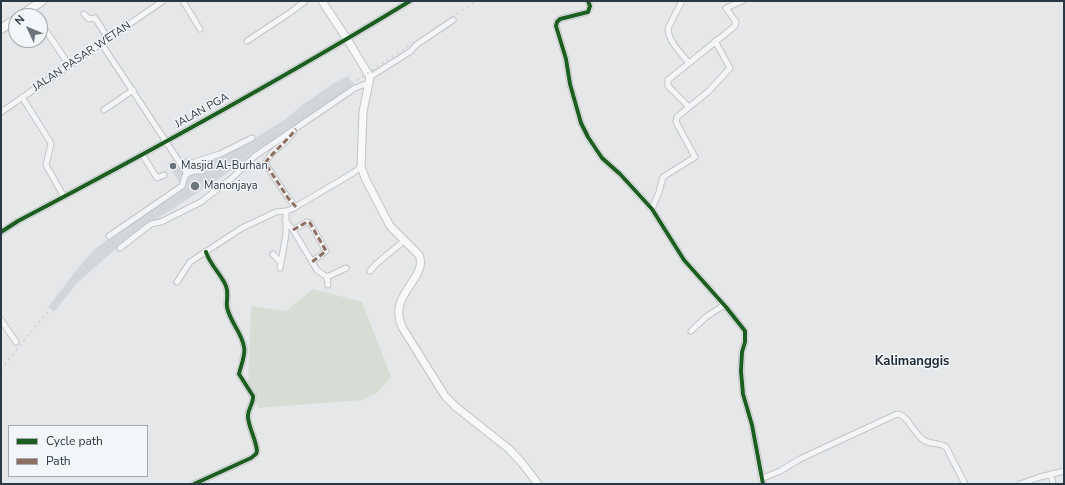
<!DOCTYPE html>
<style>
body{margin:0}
#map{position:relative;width:1065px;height:485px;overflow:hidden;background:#e5e7e9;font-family:"Nunito Sans",sans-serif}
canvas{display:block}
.frame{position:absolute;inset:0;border:2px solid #2a3744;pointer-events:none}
.legend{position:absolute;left:8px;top:425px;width:140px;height:52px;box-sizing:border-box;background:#f3f6f8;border:1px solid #a3aab0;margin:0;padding:5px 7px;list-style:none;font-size:12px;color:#2a3744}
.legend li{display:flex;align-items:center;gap:8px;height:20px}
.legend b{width:20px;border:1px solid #a3aab0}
.north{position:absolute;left:8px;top:8px;width:40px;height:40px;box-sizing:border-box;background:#f3f6f8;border:1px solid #a3aab0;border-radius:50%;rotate:314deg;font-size:11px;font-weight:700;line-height:16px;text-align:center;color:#2a3744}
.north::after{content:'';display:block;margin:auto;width:14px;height:18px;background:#6b757e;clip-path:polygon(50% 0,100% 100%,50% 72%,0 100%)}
</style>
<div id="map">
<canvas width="1065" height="485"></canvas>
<div class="frame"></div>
<ul class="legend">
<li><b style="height:5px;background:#1b5e20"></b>Cycle path</li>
<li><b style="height:5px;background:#8d6e63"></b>Path</li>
</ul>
<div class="north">N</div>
</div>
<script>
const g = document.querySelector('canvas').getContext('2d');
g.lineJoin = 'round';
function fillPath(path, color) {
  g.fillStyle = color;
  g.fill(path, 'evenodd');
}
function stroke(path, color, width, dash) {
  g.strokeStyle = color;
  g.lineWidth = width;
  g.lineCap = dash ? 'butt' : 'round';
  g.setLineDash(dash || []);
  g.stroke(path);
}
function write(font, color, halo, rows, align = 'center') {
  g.font = font + ' "Nunito Sans",sans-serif';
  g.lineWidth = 3;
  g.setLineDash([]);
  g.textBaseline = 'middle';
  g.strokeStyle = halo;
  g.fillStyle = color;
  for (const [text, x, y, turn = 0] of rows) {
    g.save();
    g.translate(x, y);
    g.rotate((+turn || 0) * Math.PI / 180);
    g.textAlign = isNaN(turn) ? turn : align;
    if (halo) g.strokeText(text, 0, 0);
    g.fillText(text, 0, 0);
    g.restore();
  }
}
fillPath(new Path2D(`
 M348,76L354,86L311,115L294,129L127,239L77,283L54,312L48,307L77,269L95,249L129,224L183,188L167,163L178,157L180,161L187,157L192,165L249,142L287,118L302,105L336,82Z`), '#d3d7dc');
fillPath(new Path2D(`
 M313,289L362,302L391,377L377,393L362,400L258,408L248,382L251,306L286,311Z`), '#d7ddd5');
const street = new Path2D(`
 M183,1L200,29
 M588,1L590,6L588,12L560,19L557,22L556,26L566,59L570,84L581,123L588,137L602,158L620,174L652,209L684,260L726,307L745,331V342L742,352L741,371L743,394L752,425L763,484
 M682,1L668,28C668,41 681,53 689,63
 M31,9L36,16
 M84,14L89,19L95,18L108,38
 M40,22L69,65
 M247,41L291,12L305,1
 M101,43L182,166L220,154L252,138
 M370,77L411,51L416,45L453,20
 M22,97L49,140L51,144L46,165L64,197
 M689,107L668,86V80L735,26L736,22L726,8L742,1
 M104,110L133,90
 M1,112L163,1
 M293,133L286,141L273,152L265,163L288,198L296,207
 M142,154L157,178L164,175
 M187,174L194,171H202
 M652,209L659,192L663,177L695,157L676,122L677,117L709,91L730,68L715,41
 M285,220L293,230L317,270L327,277L328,285
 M293,230L307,222L310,223L326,251L312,262
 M1,232L18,221C151,151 282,79 410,1
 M109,236L182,186L185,176L187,174L182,166
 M120,248L151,224L161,222L201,202L232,178L255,156L355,88L368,83
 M273,254L281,263
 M280,268L286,234V211
 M370,271L376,264L404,241
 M327,277L346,268
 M177,282L190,262L242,228L276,212L286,211L292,209L353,173L361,167
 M1,320L16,342
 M691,331L706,317L724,305
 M1051,474L1053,484
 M761,479L780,471L800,459L897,414C908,415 913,432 922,439C929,445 939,442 946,447L965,484
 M194,484L251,458L256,454L257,451C256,439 249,429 248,417C247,409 254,404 253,396L239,374C241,365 246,354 244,347C242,333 230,322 227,307C226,301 229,294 226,286C221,274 210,265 206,252
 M1020,484L1040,477L1064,471`);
const secondary = new Path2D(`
 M322,1L347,39L370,77L363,112L361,167L366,180L390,226L419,255C429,278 387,294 402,327L445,396L456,407L509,449L522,463L538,484`);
const primary = new Path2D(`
 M20,16L42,1
 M1,29L16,19`);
stroke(street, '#c3c5c7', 7);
stroke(secondary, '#c3c5c7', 9);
stroke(primary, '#c1c4c7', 10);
stroke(street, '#f4f5f6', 5);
stroke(secondary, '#f7f8f8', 7);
stroke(primary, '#f7f8f8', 8);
stroke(new Path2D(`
 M1,369C37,325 72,279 114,242L476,1`), '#cdcfd1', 1.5, [2, 4]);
stroke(new Path2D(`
 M296,207L288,198L265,163C275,150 286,142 296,129
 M293,230L307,222L310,223L326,251L312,262`), '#8d6e63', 3, [6, 3]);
stroke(new Path2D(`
 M588,1L590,6L588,12L560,19L557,22L556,26L566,59L570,84L581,123L588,137L602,158L620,174L652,209L684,260L726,307L745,331V342L742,352L741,371L743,394L752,425L763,484
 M1,232L18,221C151,151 282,79 410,1
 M194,484L251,458L256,454L257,451C256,439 249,429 248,417C247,409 254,404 253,396L239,374C241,365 246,354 244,347C242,333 230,322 227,307C226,301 229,294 226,286C221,274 210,265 206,252`), '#1b5e20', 4);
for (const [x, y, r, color] of [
 [173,166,4,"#6b757e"],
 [195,186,5,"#6b757e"]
]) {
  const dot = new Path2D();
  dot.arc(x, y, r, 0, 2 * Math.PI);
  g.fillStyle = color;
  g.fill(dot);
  stroke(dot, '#f3f6f8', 1.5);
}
write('11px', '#2a3744', '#f3f6f8', [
 ["JALAN PASAR WETAN",82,57,-34],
 ["JALAN PGA",202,111,-29]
]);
write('11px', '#2a3744', '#f3f6f8', [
 ["Masjid Al-Burhan",181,166],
 ["Manonjaya",204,186]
], 'left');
write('bold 13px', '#1d2835', '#f3f6f8', [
 ["Kalimanggis",912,362]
]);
</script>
